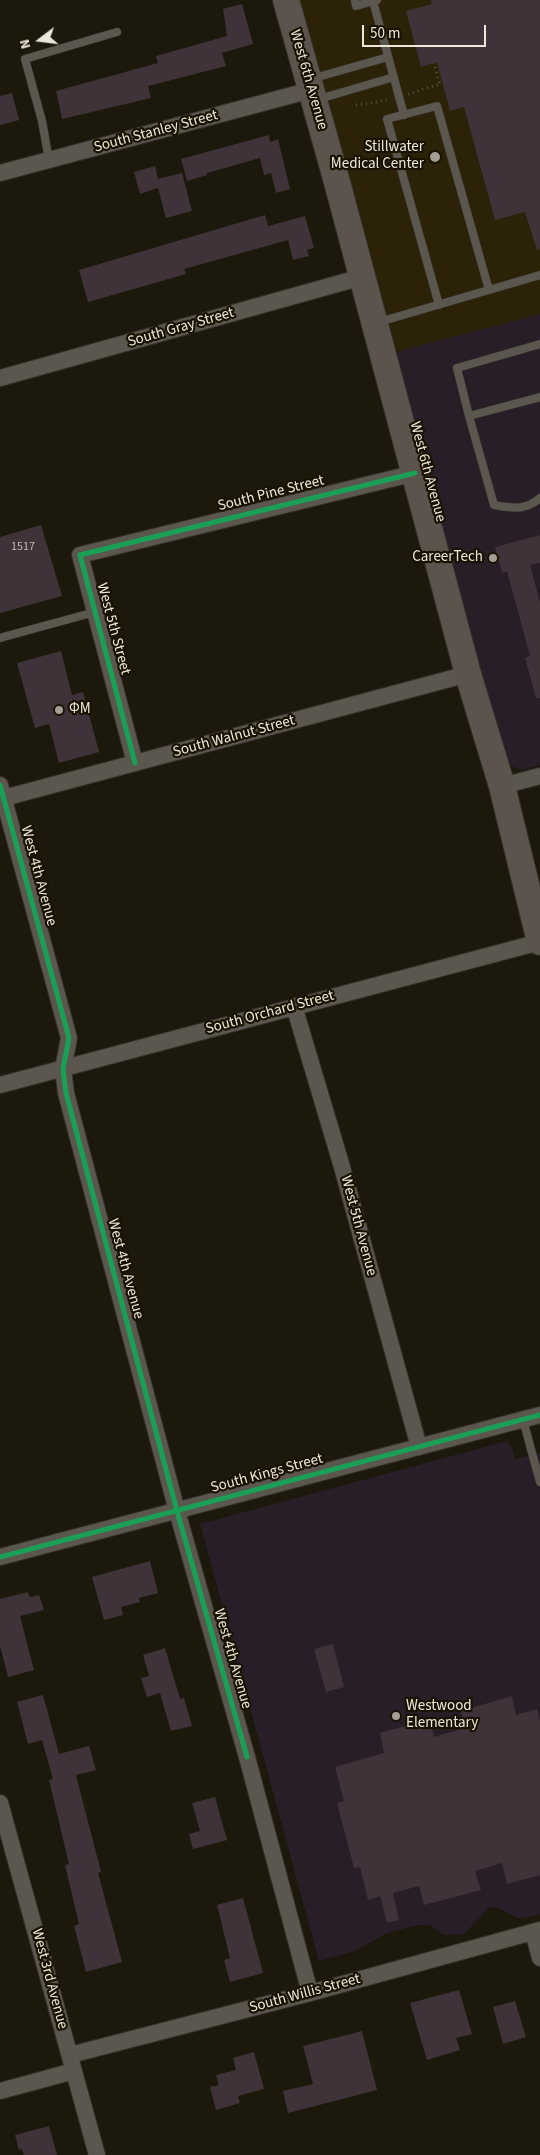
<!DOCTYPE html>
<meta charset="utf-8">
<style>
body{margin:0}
#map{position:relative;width:540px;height:2155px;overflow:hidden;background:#1d180c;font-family:"Source Sans 3",sans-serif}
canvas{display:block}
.north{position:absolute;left:15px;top:15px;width:50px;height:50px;-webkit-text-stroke:4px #1a1200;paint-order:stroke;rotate:255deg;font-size:14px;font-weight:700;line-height:20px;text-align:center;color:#ece7da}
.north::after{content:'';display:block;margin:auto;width:18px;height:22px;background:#ece7da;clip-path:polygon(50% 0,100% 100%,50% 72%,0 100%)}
.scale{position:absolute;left:362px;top:25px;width:124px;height:22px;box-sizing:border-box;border:2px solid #ece7da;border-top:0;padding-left:6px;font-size:15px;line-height:18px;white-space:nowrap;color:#ece7da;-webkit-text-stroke:4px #1a1200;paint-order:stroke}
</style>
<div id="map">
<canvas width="540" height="2155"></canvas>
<div class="north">N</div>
<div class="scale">50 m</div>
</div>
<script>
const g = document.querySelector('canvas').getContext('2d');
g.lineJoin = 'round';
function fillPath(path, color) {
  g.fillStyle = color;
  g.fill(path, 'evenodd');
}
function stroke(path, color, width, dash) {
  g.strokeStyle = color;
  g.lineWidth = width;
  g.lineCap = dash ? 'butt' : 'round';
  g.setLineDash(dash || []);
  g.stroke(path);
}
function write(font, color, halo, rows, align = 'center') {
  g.font = font + ' "Source Sans 3",sans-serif';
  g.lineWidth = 4.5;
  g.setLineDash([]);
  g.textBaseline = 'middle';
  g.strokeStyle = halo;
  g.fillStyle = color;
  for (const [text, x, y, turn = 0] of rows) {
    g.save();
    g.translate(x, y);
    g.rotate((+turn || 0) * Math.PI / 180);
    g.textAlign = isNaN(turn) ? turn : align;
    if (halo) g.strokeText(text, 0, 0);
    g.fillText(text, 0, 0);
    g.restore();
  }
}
fillPath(new Path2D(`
 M288,0H540V314L385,355Z`), '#2c2207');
fillPath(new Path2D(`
 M540,314V765L523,770L513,767L508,761L385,355Z
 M507,1441L512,1448L515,1459L540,1453V1914L520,1919L496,1907L489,1908L464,1934L444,1935L430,1925H418L387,1933L355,1951L319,1961L200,1524Z`), '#291d27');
fillPath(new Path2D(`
 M431,0H540V249L537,250L525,212L495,220L464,107L450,111L437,62L421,67L406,11L432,4Z
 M242,4L253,44L222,53L226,66L148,86L151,98L62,119L56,91L158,63L156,56L227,36L223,9Z
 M12,93L19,120L0,125V96Z
 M269,135L270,142L278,139L290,189L276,193L271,173L264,175L260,158L207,173V175L187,181L181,159Z
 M155,166L158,179L182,173L192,211L166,218L158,188L140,194L134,172Z
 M265,215L268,226L305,216L314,248L307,250L309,256L293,260L288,240L184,269L186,274L88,302L79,270Z
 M41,525L62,596L0,613V537Z
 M540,535V563L530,565L540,602V698H536L525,658L530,656L507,571L502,573L495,547Z
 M61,651L72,695L83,692L99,752L59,763L49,724L35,728L17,663Z
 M150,1561L158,1593L139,1598L140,1602L121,1607L123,1615L104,1620L92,1577Z
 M28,1592L30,1597L39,1595L44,1610L20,1616L34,1670L8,1677L0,1646V1599Z
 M333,1644L344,1687L326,1692L314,1649Z
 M165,1648L180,1699L184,1698L192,1726L171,1731L160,1693L147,1697L141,1678L149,1676L143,1655Z
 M43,1695L59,1754L89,1746L96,1770L76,1775L101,1872L98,1873L122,1962L86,1972L74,1926L79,1924L65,1865L69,1864L49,1780L53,1779L42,1740L28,1744L17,1702Z
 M512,1696L516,1715L537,1709L540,1721V1875L507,1884L502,1863L475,1871L481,1890L424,1905L419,1886L393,1893L399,1920L387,1923L380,1896L368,1900L360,1867L354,1868L337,1803L344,1801L335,1767L384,1753L380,1733L430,1719L434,1737L465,1728L461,1711Z
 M215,1797L227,1840L193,1849L189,1834L200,1831L192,1803Z
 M243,1898L263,1973L230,1982L224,1960L230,1958L217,1905Z
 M459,1990L472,2034L456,2038L460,2050L427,2060L410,2003Z
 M515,2001L526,2037L503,2044L493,2007Z
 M362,2031L377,2090L288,2113L283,2091L313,2084L303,2046Z
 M254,2052L264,2089L238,2096L240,2103L216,2110L210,2087L219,2085L216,2075L236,2070L233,2058Z
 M49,2126L57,2155H24L22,2149L19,2150L15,2135Z`), '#3f3339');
const service = new Path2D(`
 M355,0L356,6L377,0
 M373,1L404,115
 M311,79L388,57
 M319,99L394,77
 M49,160L42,121L25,59L117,32
 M439,305L387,119L437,106L489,290
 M379,322L540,275
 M540,344L457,368L469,416L540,397
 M469,416L494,505C512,508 525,511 540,498
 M0,638L95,612
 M523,1420L540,1482`);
const minor = new Path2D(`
 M0,173L311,90
 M0,378L362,277
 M135,763L80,555L415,473
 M0,785L69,1038L63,1069L66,1093L177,1511L247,1757L310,1993
 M502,786L540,776
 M0,799L468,674
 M294,1006L342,1167L419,1447
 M0,1085L540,942
 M0,1557L540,1415
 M0,1803L97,2155
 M533,1932L540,1958
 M70,2055L310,1993L540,1930
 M0,2091L74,2071`);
const trunk = new Path2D(`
 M286,0L337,182L468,674L502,786L540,942`);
stroke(service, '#34312a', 9);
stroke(minor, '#34312a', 18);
stroke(trunk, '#34312a', 28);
stroke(new Path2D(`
 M408,94L440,84L434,63
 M356,105L388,100`), '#565349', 3, [1, 4]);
stroke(service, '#5b574e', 8);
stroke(minor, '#5b574e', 16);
stroke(trunk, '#5c534d', 26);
stroke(new Path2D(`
 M135,763L80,555L415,473
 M0,785L69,1038L63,1069L66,1093L177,1511L247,1757
 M0,1557L540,1415`), '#1a9f57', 5);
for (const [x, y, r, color] of [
 [435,157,6,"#a49f92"],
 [493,558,5,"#a49f92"],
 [59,710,5,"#a49f92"],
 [396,1716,5,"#a49f92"]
]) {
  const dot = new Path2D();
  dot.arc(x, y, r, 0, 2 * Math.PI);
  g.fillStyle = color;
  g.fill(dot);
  stroke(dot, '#1a1200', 2);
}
write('12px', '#c1bab2', null, [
 ["1517",23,547]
]);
write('15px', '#ece7da', '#1a1200', [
 ["West 6th Avenue",308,80,74],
 ["South Stanley Street",156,132,-15],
 ["South Gray Street",181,328,-16],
 ["West 6th Avenue",427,472,75],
 ["South Pine Street",271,494,-14],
 ["West 5th Street",113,629,75],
 ["South Walnut Street",234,737,-15],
 ["West 4th Avenue",38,876,75],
 ["South Orchard Street",270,1013,-15],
 ["West 5th Avenue",358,1226,75],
 ["West 4th Avenue",125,1269,75],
 ["South Kings Street",267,1474,-15],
 ["West 4th Avenue",232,1659,74],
 ["West 3rd Avenue",49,1979,75],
 ["South Willis Street",305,1994,-15]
]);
write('15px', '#ece7da', '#1a1200', [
 ["Stillwater",424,148],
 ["Medical Center",424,165],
 ["CareerTech",483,558],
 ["ΦΜ",69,710,"left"],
 ["Westwood",406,1707,"left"],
 ["Elementary",406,1724,"left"]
], 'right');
</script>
